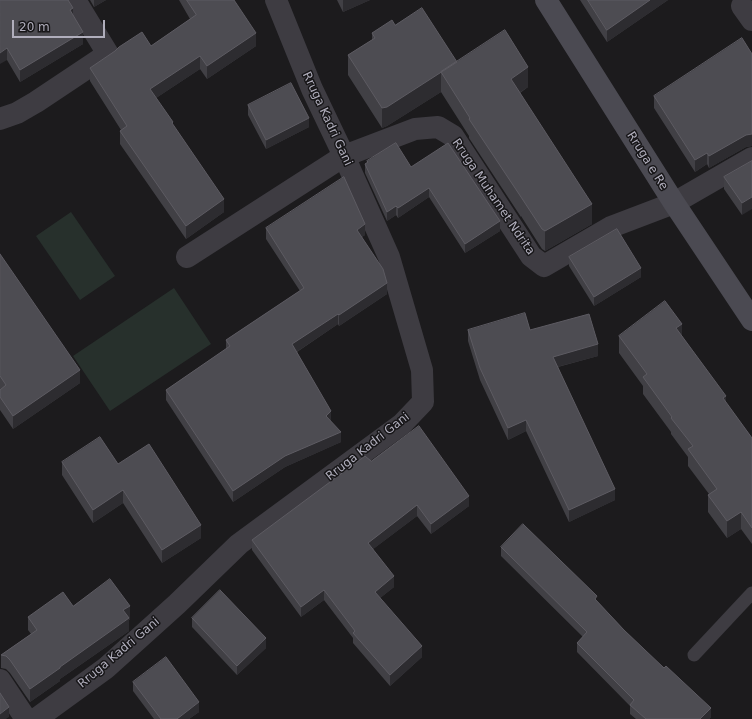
<!DOCTYPE html>
<style>
body{margin:0}
#map{position:relative;width:752px;height:719px;overflow:hidden;background:#1c1b1d;font-family:"DejaVu Sans",sans-serif}
canvas{display:block}
.scale{position:absolute;left:12px;top:20px;width:93px;height:18px;box-sizing:border-box;border:2px solid #b0aebc;border-top:0;padding-left:5px;font-size:12px;line-height:14px;white-space:nowrap;color:#b0aebc;-webkit-text-stroke:3px #171618;paint-order:stroke}
</style>
<div id="map">
<canvas width="752" height="719"></canvas>
<div class="scale">20 m</div>
</div>
<script>
const g = document.querySelector('canvas').getContext('2d');
g.lineJoin = 'round';
function fillPath(path, color) {
  g.fillStyle = color;
  g.fill(path, 'evenodd');
}
function stroke(path, color, width, dash) {
  g.strokeStyle = color;
  g.lineWidth = width;
  g.lineCap = dash ? 'butt' : 'round';
  g.setLineDash(dash || []);
  g.stroke(path);
}
function write(font, color, halo, rows, align = 'center') {
  g.font = font + ' "DejaVu Sans",sans-serif';
  g.lineWidth = 3;
  g.setLineDash([]);
  g.textBaseline = 'middle';
  g.strokeStyle = halo;
  g.fillStyle = color;
  for (const [text, x, y, turn = 0] of rows) {
    g.save();
    g.translate(x, y);
    g.rotate((+turn || 0) * Math.PI / 180);
    g.textAlign = isNaN(turn) ? turn : align;
    if (halo) g.strokeText(text, 0, 0);
    g.fillText(text, 0, 0);
    g.restore();
  }
}
fillPath(new Path2D(`
 M71,212L115,276L80,300L36,236Z
 M174,288L211,344L110,411L73,356Z`), '#27302c');
stroke(new Path2D(`
 M694,655L752,593`), '#3e3c42', 13);
stroke(new Path2D(`
 M742,6L752,20
 M0,119L17,113L36,102L108,54L75,0
 M187,257L344,156L415,129L438,127L453,136L531,256L544,266L611,227L674,203L752,158
 M0,680L26,719
 M36,719L106,668L177,604L239,544L402,424L423,402L422,370L389,257L344,156L312,89L276,0`), '#3e3c42', 22);
stroke(new Path2D(`
 M546,0L674,203L752,320`), '#4b4a52', 22);
fillPath(new Path2D(`
 M0,0L73,15L83,44L20,82L7,60Z
 M90,0H106L94,7Z
 M179,0H234L256,46L207,79L200,69L156,98L224,212L186,239L120,144V131L121,130L90,81V68L151,46L190,19Z
 M337,0H370L343,12Z
 M580,0H668L607,42Z
 M395,25L457,62L528,87L520,93L592,224L545,251L542,249L521,216V217L469,138V136L441,92L387,126L382,128L348,75V55L372,40V33Z
 M752,54V146L746,147L709,168L707,164L695,172L654,108V96Z
 M248,105L309,127L266,149L248,115Z
 M367,161L411,167L500,231L465,253L429,197L398,218L396,215L387,221L365,173V164L367,163Z
 M752,161L742,215L724,189V177Z
 M266,228L365,235L362,237L387,294L339,326L338,324L297,352L331,421V422L341,442L285,467L233,502L166,400V390L226,349V340L300,291L266,239Z
 M0,254L80,383L13,429L0,410Z
 M569,257L641,277L594,306L569,266Z
 M468,330H530L598,356L558,367L615,500L569,522L526,431L508,440L480,380L468,341Z
 M619,336H682L726,403L752,438V544L741,529L727,538L708,512V495L709,494L688,466V457L671,434V432L643,394V386L619,353Z
 M371,461L469,506L431,534L417,516L373,549L394,587L380,598L422,657L390,686L353,643V638L324,600L301,617L252,550V540Z
 M62,462L118,464L201,538L162,563L123,503L93,523L62,475Z
 M501,547L597,601L624,630L711,717L709,719H636L630,714V706L577,652V643L583,637L501,556Z
 M73,606L130,619L129,620V631L60,679V681L30,702L10,673L6,669L1,668V655L31,634L28,630V617Z
 M192,618L266,648L237,675L192,627Z
 M133,682L199,712L189,719H154L133,691Z`), '#414045');
fillPath(new Path2D(`
 M94,0H106L94,7Z
 M343,0H370L343,12Z
 M650,0H668L607,42V30Z
 M73,8V20L70,10Z
 M83,32V44L20,82V70Z
 M256,33V46L207,79V66Z
 M7,48V60L0,64V53Z
 M200,56V69L150,102V89Z
 M528,67V87L511,98V79Z
 M441,72V92L387,126L382,128V108Z
 M309,118V127L266,149V140Z
 M752,134V146L746,147L709,168V156L746,135Z
 M707,153V164L695,172V160Z
 M429,188V197L398,218V208Z
 M752,197V209L742,215V203Z
 M224,199V212L186,239V226Z
 M592,204V224L545,251V231Z
 M396,206V215L387,221V212Z
 M500,221V231L465,253V244Z
 M365,224V235L357,240V230Z
 M641,268V277L594,306V297Z
 M387,283V294L339,326V315Z
 M338,314V324L292,355V344Z
 M682,324V341L676,328Z
 M598,344V356L553,368V357Z
 M80,370V383L13,429V416Z
 M726,396V413L723,398Z
 M331,411V421L326,427V416Z
 M526,420V431L508,440V428Z
 M341,432V442L285,467L233,502V491L285,456Z
 M615,489V500L569,522V510Z
 M123,490V503L93,523V510Z
 M469,496V506L431,534V524Z
 M417,505V516L368,553V543Z
 M741,512V529L727,538V521Z
 M201,525V538L162,563V550Z
 M394,576V587L375,602V592Z
 M324,590V600L301,617V607Z
 M130,606V619L129,620V631L60,679V681L30,702V689L123,610Z
 M266,638V648L237,675V666Z
 M422,646V657L390,686V675Z
 M199,702V712L189,719H177Z
 M9,707V717L6,719H0V714Z
 M711,708V717L709,719H700Z`), '#2d2c30');
const building = new Path2D(`
 M0,0H68L73,8L70,10L83,32L20,70L7,48L0,53Z
 M187,0H234L256,33L207,66L200,56L150,89L173,122L172,123L224,199L186,226L120,131L127,126L90,68L115,51L119,47L142,32L151,46L196,15Z
 M588,0H650L607,30Z
 M422,8L457,62L387,107L382,108L348,55L375,38L372,33L392,20L395,25Z
 M505,30L528,67L511,79L592,204L545,231L542,229L521,197L469,119L470,118L441,72Z
 M742,38L752,54V134L746,135L709,156L707,153L695,160L654,96Z
 M291,83L309,118L266,140L248,105Z
 M396,143L411,167L448,143L500,221L465,244L429,188L398,208L396,206L387,212L365,164L368,162L367,161Z
 M752,161V197L742,203L724,177Z
 M344,177L365,224L357,230L383,269L387,283L339,315L338,314L292,344L331,411L326,416L341,432L285,456L233,491L166,390L230,346L226,340L304,288L266,228Z
 M617,229L641,268L594,297L569,257Z
 M0,254L80,370L13,416L0,397V390L6,385L0,376Z
 M665,301L682,324L676,328L726,396L723,398L752,438V528L741,512L727,521L708,495L717,489L688,449L693,446L671,418L672,417L643,377L647,374L619,336Z
 M525,313L530,330L589,314L598,344L553,357L615,489L569,510L526,420L508,428L480,368L468,330Z
 M419,426L469,496L431,524L417,505L368,543L394,576L375,592L422,646L390,675L353,633L355,631L324,590L301,607L252,540L365,456L371,461Z
 M100,437L118,464L149,444L201,525L162,550L123,490L93,510L62,462Z
 M523,524L597,596L595,599L624,630L664,668L666,666L711,708L700,719H646L630,705L634,700L577,643L587,632L501,547Z
 M110,579L130,606L123,610L129,618L60,667V668L30,689L10,660L6,656L1,655L37,630L28,617L63,592L73,606Z
 M220,590L266,638L237,666L192,618Z
 M166,657L199,702L177,719H161L133,682Z
 M0,693L9,707L0,714Z`);
fillPath(building, '#4d4c52');
stroke(building, '#5d5b62', 1);
write('12px', '#b0aebc', '#171618', [
 ["Rruga Kadri Gani",327,119,65],
 ["Rruga e Re",647,161,58],
 ["Rruga Muhamet Ndrita",493,197,56],
 ["Rruga Kadri Gani",368,447,-38],
 ["Rruga Kadri Gani",119,653,-40]
]);
</script>
